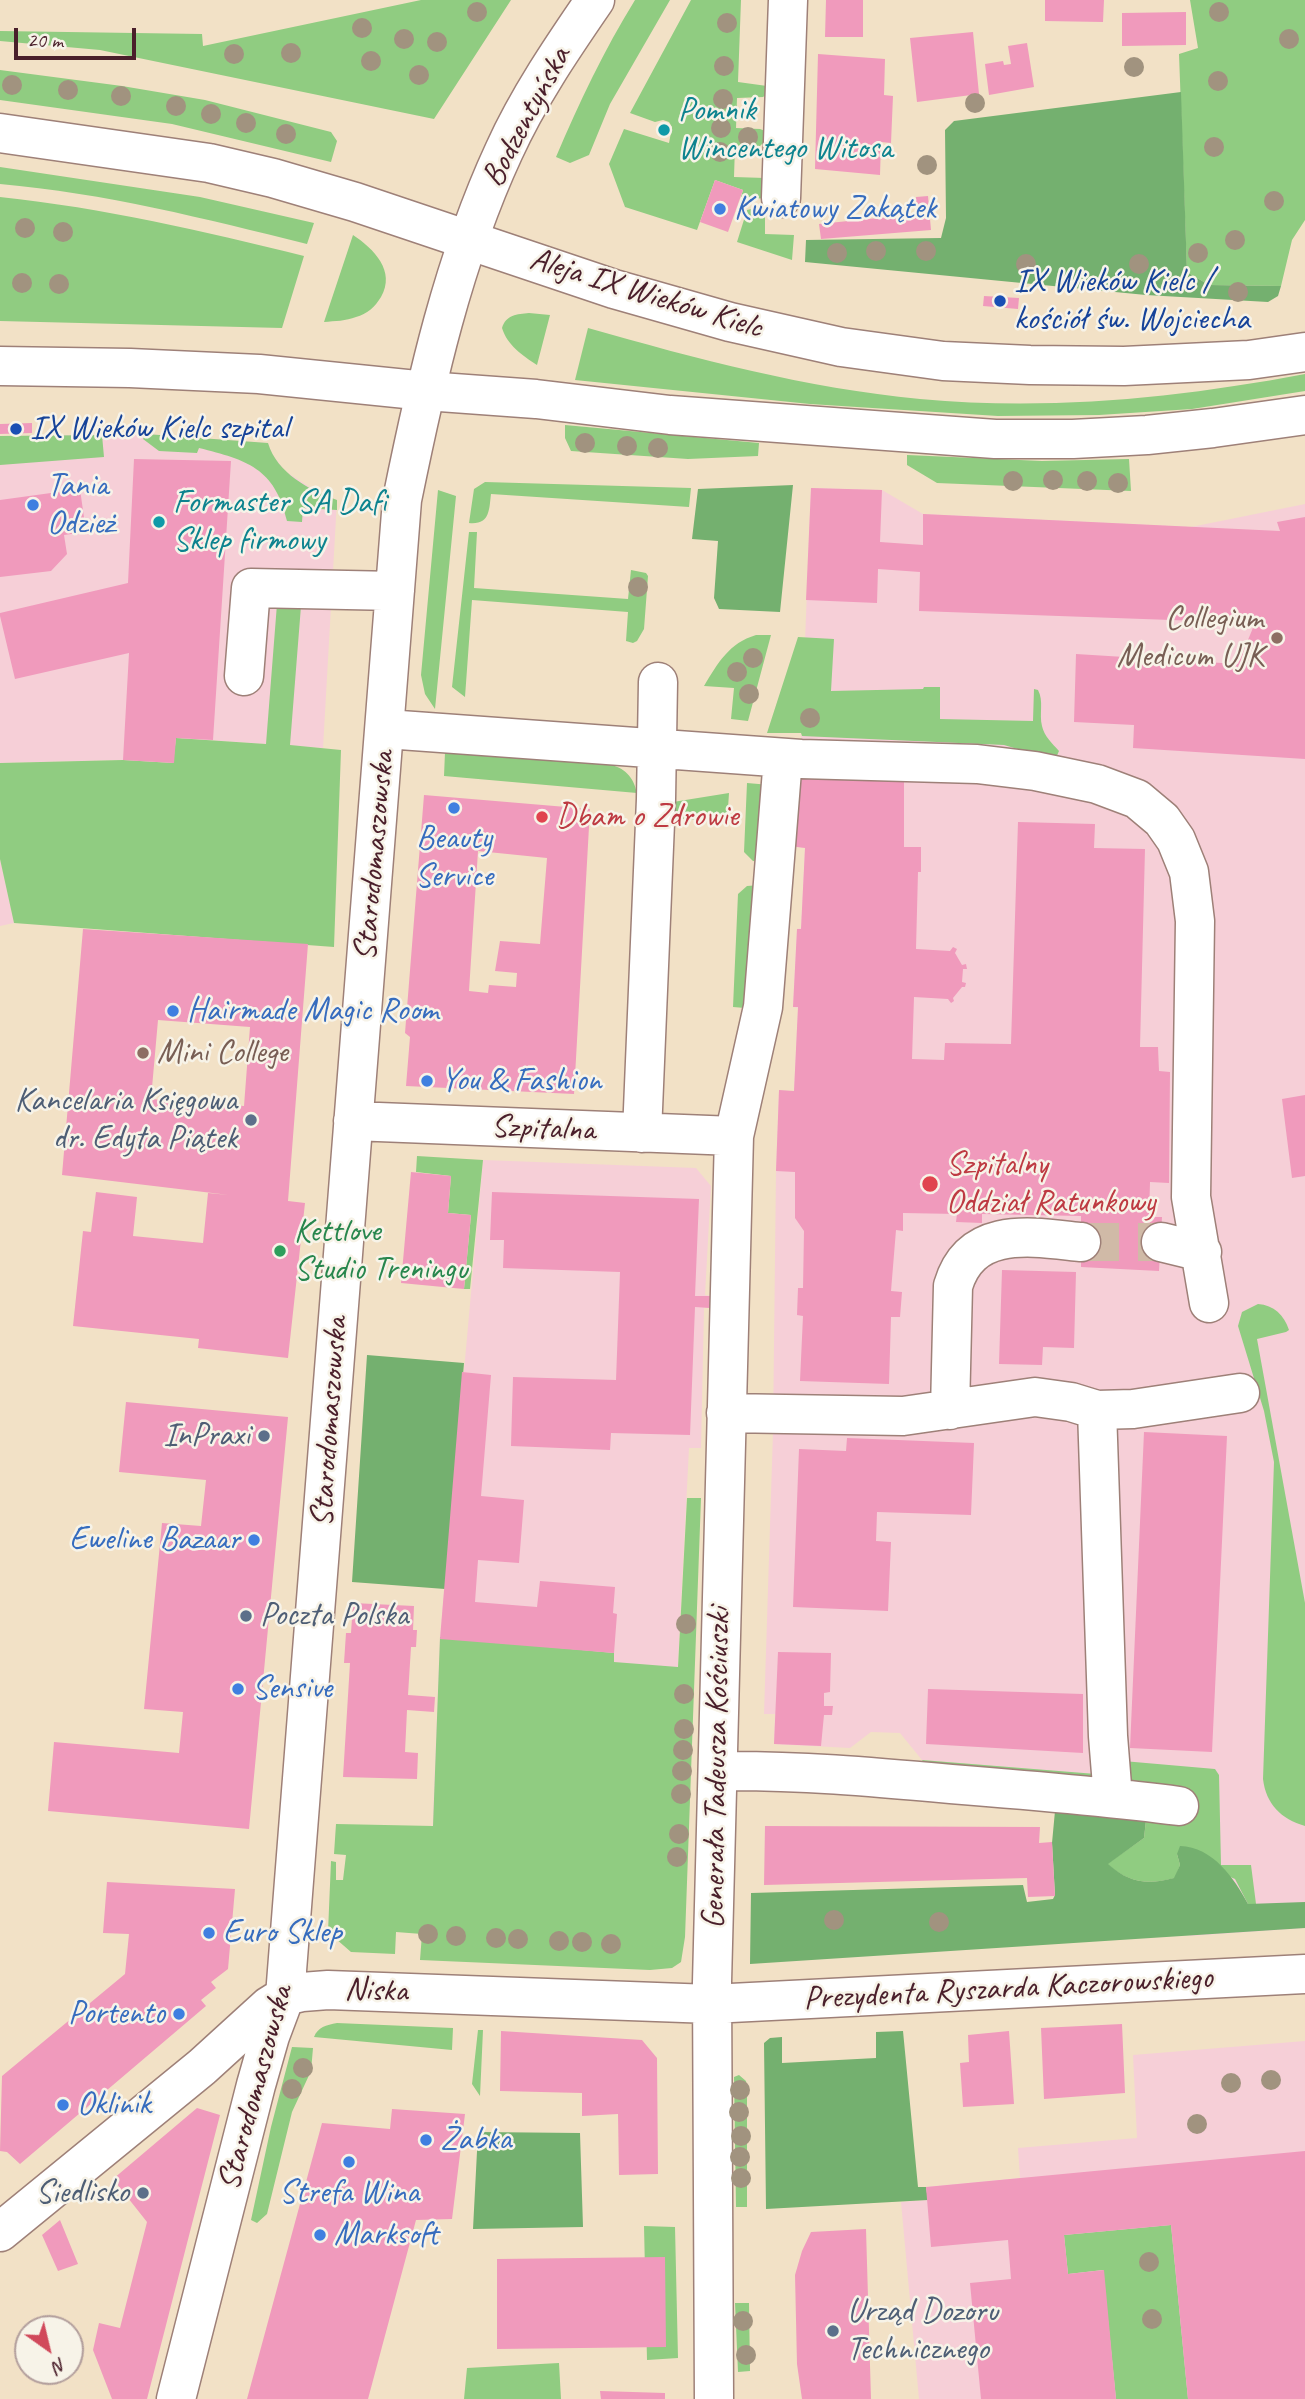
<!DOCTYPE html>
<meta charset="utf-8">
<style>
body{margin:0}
#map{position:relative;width:1305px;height:2399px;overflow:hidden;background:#f2e1c6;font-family:Caveat,sans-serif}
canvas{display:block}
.north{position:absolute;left:14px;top:2315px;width:70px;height:70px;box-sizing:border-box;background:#f7f3e8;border:2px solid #b29e9c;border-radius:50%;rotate:146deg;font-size:19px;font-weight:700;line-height:28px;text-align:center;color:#4a1f2b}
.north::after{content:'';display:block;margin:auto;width:24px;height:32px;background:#d1495b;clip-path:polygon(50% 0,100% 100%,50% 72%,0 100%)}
.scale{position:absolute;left:14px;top:28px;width:122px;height:32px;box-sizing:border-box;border:4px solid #4a1f2b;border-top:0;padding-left:9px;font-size:21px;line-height:24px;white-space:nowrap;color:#4a1f2b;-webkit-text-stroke:5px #f7f3e8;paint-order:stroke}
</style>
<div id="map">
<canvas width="1305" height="2399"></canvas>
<div class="north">N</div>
<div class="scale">20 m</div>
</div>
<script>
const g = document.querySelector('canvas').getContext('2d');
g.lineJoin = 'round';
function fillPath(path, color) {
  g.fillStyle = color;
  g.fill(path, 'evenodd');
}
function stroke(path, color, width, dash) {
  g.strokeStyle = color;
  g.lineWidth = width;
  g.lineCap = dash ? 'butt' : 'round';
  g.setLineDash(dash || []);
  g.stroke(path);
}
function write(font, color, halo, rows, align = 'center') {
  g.font = font + ' Caveat,sans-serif';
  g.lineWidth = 5;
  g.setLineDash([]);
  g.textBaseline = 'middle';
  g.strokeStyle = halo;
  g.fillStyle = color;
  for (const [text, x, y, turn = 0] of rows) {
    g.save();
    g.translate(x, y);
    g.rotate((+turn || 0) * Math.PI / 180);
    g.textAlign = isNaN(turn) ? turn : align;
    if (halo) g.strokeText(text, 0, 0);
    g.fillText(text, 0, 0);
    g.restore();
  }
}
fillPath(new Path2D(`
 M146,434L268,443L272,454L285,471L317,492L337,500L323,748L176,738L174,763L123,760L0,763V436Z
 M811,488L882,490L923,514L1191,527L1305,504V1928L1190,1936L1189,1782L922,1760L900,1733L871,1732L850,1748L774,1744L775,1714H764L773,1432L776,1171L779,1091H794L798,1008L793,1007L797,929L801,928L805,848L789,846L800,769Z
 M0,859L14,923L0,926Z
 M483,1160L696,1168L711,1186L705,1295L711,1296L710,1308H704L701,1448H689L666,1900L429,1921L440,1637Z
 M1305,2041V2399H919L901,2202L927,2200L926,2187L1020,2178L1018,2148L1137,2138L1133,2055Z`), '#f6cfd7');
fillPath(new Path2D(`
 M421,0H511L434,119L100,50L0,41V31L202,34L203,46Z
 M635,0H670L610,104L589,155L570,163L556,157C579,103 604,50 635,0Z
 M691,0H741L738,82L767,86L769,93L763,97L737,98L736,128L760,129L768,132V138L760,146H735L734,177L765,178V198L752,199L741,197L743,190L715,180L697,230L625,207L609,164L624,129L669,143L672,127L669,122L663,120L655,122L630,113Z
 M1190,0H1305V220L1292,240L1281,286L1209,285L1187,272L1179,54L1198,48Z
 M0,70L122,86L205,100L331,132L337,141L331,162L172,124L0,100Z
 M0,167L200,197L314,223L307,244C206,219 104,193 0,184Z
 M0,197C104,208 203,231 304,256L282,328L0,321Z
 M765,206V234L794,235L792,260L737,242L747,210Z
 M353,235C374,249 396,271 381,297C375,307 367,314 356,317C346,321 335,321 324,322Z
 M529,313L550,315L537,365C523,356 507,345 502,328C506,315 517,314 529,313Z
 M588,328C697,359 806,388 920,399C1049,411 1178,398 1305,374V391L1192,409L1099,415L998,416L810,404L575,380Z
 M565,425L759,443L758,456L688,459L571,451L565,438Z
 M146,434L268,443C277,473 309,490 337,500V510L303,508L302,522L287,521C275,468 247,460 199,448L197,453L159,451L143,439Z
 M102,435L104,457L0,465V436Z
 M907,455L1042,461L1129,459L1131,491L937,483L907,465Z
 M485,482L691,488L689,507L491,494C489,510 490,525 469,523L474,489Z
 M438,490L456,496L435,709L425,694L421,675Z
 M469,532H477L474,588L628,599L631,570L646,573L648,576L644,629L637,641L633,643L626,641L628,612L472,600L465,697L452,687Z
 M277,604L301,606L290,745L341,750L334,947L14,923L0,859V763L123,760L173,763L176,738L266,744Z
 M756,635H771L748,721L731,719L734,688L704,686C718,663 729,643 756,635Z
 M798,637L834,639L831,691L923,689L924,687H940V719L1033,721L1034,689L1038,690C1044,701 1039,714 1042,726C1044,736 1052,743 1059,751L1055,760L1004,745L802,736L801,733H767Z
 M445,752L608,764C625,768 633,776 637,793L444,776Z
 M747,783L770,785L764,862L753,861L744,852Z
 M729,793L727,823L672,818L673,802Z
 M761,885L745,1008L733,1007L738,894L747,886Z
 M417,1156L483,1160L470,1289H464L471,1215L448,1213L451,1176L416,1172Z
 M1258,1304C1274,1305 1284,1315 1289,1330L1286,1332L1257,1339L1305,1603V1826C1281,1819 1266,1804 1263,1779L1274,1462L1264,1411L1238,1326L1242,1312Z
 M687,1498H701L685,1937L681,1962L672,1968L650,1970L420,1960L422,1934L396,1932L395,1954L351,1952L328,1932L331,1861L336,1862V1880H343L346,1855L334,1854L336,1824L433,1826L440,1637L614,1653V1662L678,1667Z
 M922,1760L1096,1774L1092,1778L925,1764Z
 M1123,1761L1215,1769L1219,1775L1221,1865H1251L1256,1904H1248L1235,1879L1177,1854L1180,1865L1175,1878C1148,1885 1129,1883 1107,1864L1144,1838L1146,1820L1189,1824V1791L1141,1786L1124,1776Z
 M337,2023L453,2028L452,2050L314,2037C318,2027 326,2025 337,2023Z
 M478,2030H483L480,2096L472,2084Z
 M292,2047L313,2048L311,2071L292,2112L267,2214L257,2223L251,2220L271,2127Z
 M739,2075L746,2081L747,2090V2207H736L734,2077Z
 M1171,2225L1188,2399H1116L1103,2270L1068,2274L1064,2235Z
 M644,2226L675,2227L678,2358L647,2360Z
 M735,2303H749L750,2371L738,2372Z
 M559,2363L561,2399H464L467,2368Z`), '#90cc81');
fillPath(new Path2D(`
 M1181,92L1187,272L1209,285L1281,286L1278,296L1268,302L1146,295L805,262L806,240L941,238L946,218L945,130L954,121Z
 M793,485L780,612L719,609L714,598L718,541L692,539L698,489Z
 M367,1355L464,1363L445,1589L352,1582Z
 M1055,1811L1146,1820L1144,1838L1108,1864C1129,1883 1148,1885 1174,1878L1180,1865L1177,1854L1180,1846C1213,1847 1234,1878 1248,1904L1305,1902V1928L750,1964L751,1893L1023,1885L1027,1902L1053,1899L1055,1895L1052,1843Z
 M903,2031L918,2187H926L928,2200L766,2209L764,2043L770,2038L782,2037V2063L876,2058V2032Z
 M478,2132L580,2133L583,2227L473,2229Z`), '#74b06f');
fillPath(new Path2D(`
 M826,0H863V37H825Z
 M1045,0H1104L1103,22L1045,21Z
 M1186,12V45L1122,46V13Z
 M973,32L979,94L917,102L910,38Z
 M1027,43L1034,87L989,95L985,64L1003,61L1004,65L1011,64L1008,46Z
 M818,54L885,59L884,95L893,96L891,143L881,142L880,175L815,169Z
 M715,180L743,190L728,232L700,222Z
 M928,196L931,230L821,239L819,224L917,214L916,197Z
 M984,296L1019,298L1018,309L983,306Z
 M32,423V433L0,434V424Z
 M134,459L231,461L213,740L176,738L174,763L123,760L129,653L15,679L0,616V613L128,583Z
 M811,488L882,490L880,542L923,545V514L1280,531L1277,522L1305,517V759L1133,748L1134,725L1074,722L1076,654L1238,664L1255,623L919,611L920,572L878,569L877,603L806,600Z
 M80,489L86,532L64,535L67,554L51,571L0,577V500Z
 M792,769L904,771V847H921V872H918L916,949L950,951L953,947L957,949L955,953L962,965L966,964L967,969H963L962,982L966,983L965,987H962L953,998L954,1001L951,1003L948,999L914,997L912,1059L944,1060L945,1043L1011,1044L1018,822L1095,824L1094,848L1145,849L1140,1047H1158L1159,1071L1170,1072L1169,1183L1150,1182L1149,1217H1162L1159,1271L1081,1267V1216L982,1214V1223L956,1222L957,1214L903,1213V1231L896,1230L891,1291L902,1292L900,1317H891L889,1384L800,1381L803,1316L797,1315L798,1288H803L804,1231L795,1218V1172L776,1171L779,1090L794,1091L798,1007H793L797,929H801L805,848L789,846Z
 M424,795L590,809L574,1094L406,1086L410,1037L405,1033ZM478,851L547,858L540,944L500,941L495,971L517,973L516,987L489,985L488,993L469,991Z
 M83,929L308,944L288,1201L305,1203L288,1358L198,1348L199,1339L73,1326L83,1231L91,1232L96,1192L137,1197L133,1236L203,1243L208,1193L229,1195L62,1175ZM158,1020L250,1027L244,1106L151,1099Z
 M1305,1095V1176L1292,1178L1282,1099Z
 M411,1172L451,1176L448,1213L471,1215L464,1289L401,1283Z
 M492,1192L699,1199L695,1296H711L710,1308L695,1307L690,1435L611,1433L610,1450L511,1446L513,1377L616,1380L620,1272L503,1268L504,1240H490Z
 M1002,1270L1076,1272L1074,1348L1043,1347L1042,1365L999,1364Z
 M462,1372L491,1375L481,1496L524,1500L519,1563L478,1560L475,1602L537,1607L540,1581L615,1587L613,1613L617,1614L614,1653L440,1639Z
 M126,1402L288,1417L249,1829L48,1811L54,1742L179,1753L183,1712L144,1709L162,1523L201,1526L206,1480L119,1472Z
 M1144,1432L1227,1436L1212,1752L1130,1748Z
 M847,1438L974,1443L971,1515L877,1512L876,1541L891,1542L888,1611L793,1607L799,1449L846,1451Z
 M353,1603L414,1606L413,1630H417L416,1647H411L408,1695L435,1697L434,1712L407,1710L405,1752L418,1753L417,1779L343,1777L350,1663H344L346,1633H351Z
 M778,1652L831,1653L830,1692L824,1693V1706H833L832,1715H824L821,1746L774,1744Z
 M928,1689L1083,1694V1753L926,1744Z
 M765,1826L1040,1827L1039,1843L1052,1842L1055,1896L1028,1897L1027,1878L764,1885Z
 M107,1882L235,1889L228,1969L211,1982L216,1988L201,2000L206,2006L20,2164L7,2152L0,2151L2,2076L125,1974L129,1934L103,1933Z
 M1122,2024L1125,2093L1044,2099L1041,2028Z
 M501,2031L642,2040L657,2058L658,2174L619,2175L618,2114L582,2116V2093L500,2091Z
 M1009,2031L1014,2104L963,2107L960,2063L969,2062L968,2035Z
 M197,2108L220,2115L147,2399H112L93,2350L99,2323L120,2328L147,2222L113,2179Z
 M392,2109L465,2114L452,2219L416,2220L368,2399H247L322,2123L390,2129Z
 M1305,2151V2399H1188L1171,2225L1064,2235L1068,2274L1104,2270L1116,2399H981L970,2283L1011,2279L1008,2240L931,2247L926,2187Z
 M60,2220L78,2264L58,2271L42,2235Z
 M866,2229L871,2399H802L797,2364L795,2275L802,2251L811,2232Z
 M665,2257L666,2347L497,2349V2259Z
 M600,2391L665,2393V2399H601Z`), '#f09abc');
stroke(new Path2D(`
 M1081,1242H1161`), '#d0baa7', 38, [38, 19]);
const minor = new Path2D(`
 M781,198L788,0
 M244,676L251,588L395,591
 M386,729L801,759L977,764L1035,771L1097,784L1137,799L1162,820L1176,840L1189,872L1195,921L1191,1197L1209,1303
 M353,1121L734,1136
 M642,1133L656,799L658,682
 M1161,1242L1202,1252
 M950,1410L953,1286C971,1225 1032,1237 1081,1242
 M1097,1410L1108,1736L1113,1798
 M726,1413L903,1416L1035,1397L1071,1402L1097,1410L1133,1409L1240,1393
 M718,1771C796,1770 874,1777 951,1784C1027,1790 1103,1796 1179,1806
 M0,2232L202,2067L269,2006L285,1996L302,1992L328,1990L711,2004L1305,1974
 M176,2399L256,2085L270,2036L285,1996L402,500C426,382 453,261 504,151C528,98 562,48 595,0
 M714,2399L712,1982L734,1136L763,1007L783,758`);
const major = new Path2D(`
 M0,133L209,163L273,178L355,202L614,289L730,322L841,347L943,361L1030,365L1124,366L1249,360L1305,352
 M0,366L130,368L259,374L426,391L536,399L670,415L995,439H1073L1147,435L1213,428L1305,415`);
stroke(minor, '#9e8078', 41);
stroke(major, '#9e8078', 41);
stroke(minor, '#fff', 38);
stroke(major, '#fff', 38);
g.fillStyle = '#a1937f';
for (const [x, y] of [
 [477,12],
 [1219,12],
 [727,23],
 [362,28],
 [404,39],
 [1289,39],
 [437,42],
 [291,53],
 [234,54],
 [371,61],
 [724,66],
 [1134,67],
 [419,75],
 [1218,81],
 [12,85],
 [68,90],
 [121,96],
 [723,99],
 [975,103],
 [176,106],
 [211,114],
 [246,123],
 [721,128],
 [286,134],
 [748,137],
 [1214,147],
 [720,152],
 [927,165],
 [1274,201],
 [25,228],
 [63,232],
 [1235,240],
 [876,251],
 [926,251],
 [837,253],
 [1198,253],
 [1026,264],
 [1139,264],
 [22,283],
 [59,284],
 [1238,292],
 [585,443],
 [627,446],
 [658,448],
 [1053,480],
 [1013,481],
 [1087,481],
 [1118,483],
 [638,587],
 [753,658],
 [737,672],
 [749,694],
 [810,718],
 [686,1624],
 [684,1694],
 [684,1729],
 [683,1750],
 [682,1771],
 [681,1794],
 [679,1834],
 [677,1857],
 [834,1920],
 [939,1922],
 [428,1934],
 [456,1936],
 [496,1938],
 [518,1939],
 [559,1941],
 [582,1942],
 [611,1944],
 [303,2068],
 [1271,2080],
 [1231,2083],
 [292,2089],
 [740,2090],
 [739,2112],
 [1197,2124],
 [741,2136],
 [740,2157],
 [741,2178],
 [1149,2262],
 [1152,2319],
 [743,2321],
 [746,2355]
]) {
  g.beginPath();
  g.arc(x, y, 10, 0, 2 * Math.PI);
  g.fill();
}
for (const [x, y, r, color] of [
 [664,130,7,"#0f9aa8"],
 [720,209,7,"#3f7fe0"],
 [1000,301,7,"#1a4fb4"],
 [16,429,7,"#1a4fb4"],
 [33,505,7,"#3f7fe0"],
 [159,522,7,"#0f9aa8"],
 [1277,638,7,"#8d6e63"],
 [454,808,7,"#3f7fe0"],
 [542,817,7,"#e0444e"],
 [173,1011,7,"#3f7fe0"],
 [143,1053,7,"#8d6e63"],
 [427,1081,7,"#3f7fe0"],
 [251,1120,7,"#5c6f8a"],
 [930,1184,9,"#e0444e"],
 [280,1251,7,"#2e9e5b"],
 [264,1436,7,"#5c6f8a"],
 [254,1540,7,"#3f7fe0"],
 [246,1616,7,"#5c6f8a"],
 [238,1689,7,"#3f7fe0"],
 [209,1933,7,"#3f7fe0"],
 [179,2014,7,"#3f7fe0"],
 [63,2105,7,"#3f7fe0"],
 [426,2140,7,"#3f7fe0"],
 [349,2162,7,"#3f7fe0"],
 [143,2193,7,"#5c6f8a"],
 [320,2235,7,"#3f7fe0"],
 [833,2331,7,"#5c6f8a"]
]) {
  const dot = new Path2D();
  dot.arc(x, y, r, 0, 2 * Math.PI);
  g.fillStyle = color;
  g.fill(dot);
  stroke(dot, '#f7f3e8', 2.5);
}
write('33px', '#0d838f', '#f7f3e8', [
 ["Pomnik",678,111],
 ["Wincentego Witosa",678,149],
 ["Formaster SA Dafi",173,503],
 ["Sklep firmowy",173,541]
], 'left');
write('33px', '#4a1f2b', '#f7f3e8', [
 ["Bodzentyńska",527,117,-62],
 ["Aleja IX Wieków Kielc",646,294,17],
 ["Starodomaszowska",375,856,-85],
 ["Szpitalna",543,1129,2],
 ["Starodomaszowska",330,1422,-86],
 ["Generała Tadeusza Kościuszki",717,1768,-89],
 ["Prezydenta Ryszarda Kaczorowskiego",1008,1989,-3],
 ["Niska",376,1991,2],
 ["Starodomaszowska",256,2088,-75]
]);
write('33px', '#366cbe', '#f7f3e8', [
 ["Kwiatowy Zakątek",734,209],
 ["Tania",47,486],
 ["Odzież",47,524],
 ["Beauty",454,839,"center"],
 ["Service",454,877,"center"],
 ["Hairmade Magic Room",187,1011],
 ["You & Fashion",441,1081],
 ["Eweline Bazaar",240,1540,"right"],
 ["Sensive",252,1689],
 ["Euro Sklep",223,1933],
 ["Portento",165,2014,"right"],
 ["Oklinik",77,2105],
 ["Żabka",440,2140],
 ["Strefa Wina",349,2193,"center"],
 ["Marksoft",334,2235]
], 'left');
write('33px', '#164399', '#f7f3e8', [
 ["IX Wieków Kielc /",1014,282],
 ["kościół św. Wojciecha",1014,320],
 ["IX Wieków Kielc szpital",30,429]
], 'left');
write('33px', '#785e54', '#f7f3e8', [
 ["Collegium",1263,619],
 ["Medicum UJK",1263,657],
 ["Mini College",157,1053,"left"]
], 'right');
write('33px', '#be3a42', '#f7f3e8', [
 ["Dbam o Zdrowie",556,817],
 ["Szpitalny",946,1165],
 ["Oddział Ratunkowy",946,1203]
], 'left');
write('33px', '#4e5e75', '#f7f3e8', [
 ["Kancelaria Księgowa",237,1101],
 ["dr. Edyta Piątek",237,1139],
 ["InPraxi",250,1436],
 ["Poczta Polska",260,1616,"left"],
 ["Siedlisko",129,2193],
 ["Urząd Dozoru",847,2312,"left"],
 ["Technicznego",847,2350,"left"]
], 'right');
write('33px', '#27864d', '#f7f3e8', [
 ["Kettlove",294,1232],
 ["Studio Treningu",294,1270]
], 'left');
</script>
